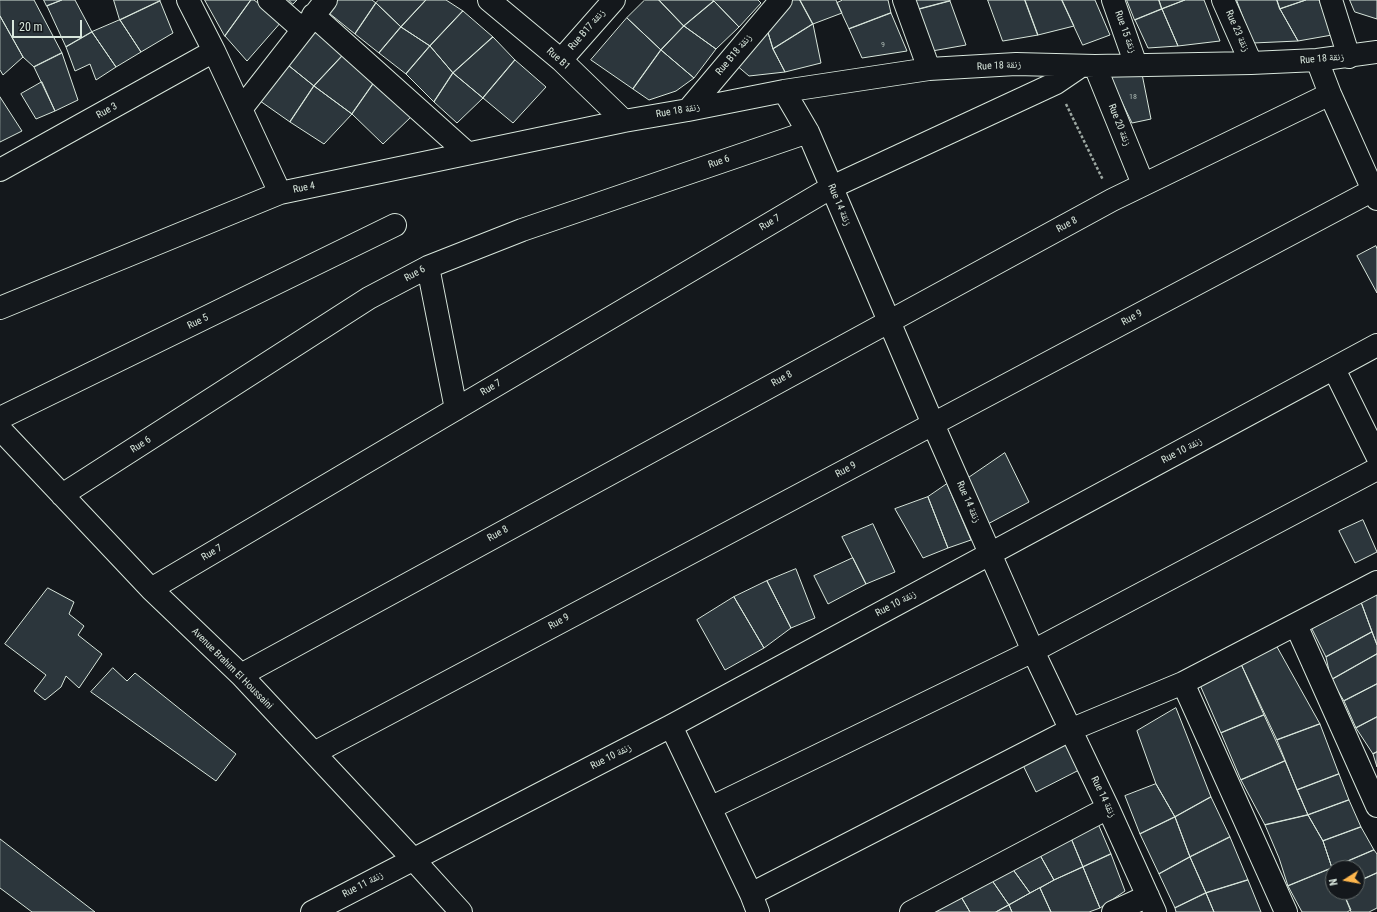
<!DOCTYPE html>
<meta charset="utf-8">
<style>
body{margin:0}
#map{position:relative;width:1377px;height:912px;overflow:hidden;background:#14181c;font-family:"Roboto Condensed",sans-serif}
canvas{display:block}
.north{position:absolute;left:1325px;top:860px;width:40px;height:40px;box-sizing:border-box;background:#14181c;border:1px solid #626a69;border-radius:50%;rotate:259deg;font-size:11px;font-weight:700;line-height:16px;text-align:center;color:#d8e6dc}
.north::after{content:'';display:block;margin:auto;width:14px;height:18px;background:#ffb74d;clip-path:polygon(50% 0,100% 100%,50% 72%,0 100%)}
.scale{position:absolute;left:12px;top:20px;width:70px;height:18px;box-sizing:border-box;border:2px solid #d8e6dc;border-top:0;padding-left:5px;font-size:12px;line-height:14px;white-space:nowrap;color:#d8e6dc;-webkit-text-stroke:3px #14181c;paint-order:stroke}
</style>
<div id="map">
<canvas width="1377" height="912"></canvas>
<div class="north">N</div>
<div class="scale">20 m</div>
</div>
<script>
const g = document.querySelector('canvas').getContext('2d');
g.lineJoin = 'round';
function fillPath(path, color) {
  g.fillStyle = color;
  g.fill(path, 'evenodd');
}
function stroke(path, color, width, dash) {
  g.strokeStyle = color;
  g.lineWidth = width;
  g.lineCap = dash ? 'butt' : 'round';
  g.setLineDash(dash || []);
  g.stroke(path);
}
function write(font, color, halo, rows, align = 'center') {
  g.font = font + ' "Roboto Condensed","Noto Naskh Arabic",sans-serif';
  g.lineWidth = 3;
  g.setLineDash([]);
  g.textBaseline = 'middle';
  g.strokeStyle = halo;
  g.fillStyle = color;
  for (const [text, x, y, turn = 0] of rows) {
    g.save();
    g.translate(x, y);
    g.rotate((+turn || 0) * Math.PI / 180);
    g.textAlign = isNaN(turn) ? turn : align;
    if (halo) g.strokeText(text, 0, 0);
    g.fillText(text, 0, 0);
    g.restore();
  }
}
const building = new Path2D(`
 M0,0H34L62,53L34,67L23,57L0,16Z
 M44,0H62L47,6Z
 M62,0H75L92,32L66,47L47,6Z
 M114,0H160V1L120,20Z
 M205,0H251L225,36Z
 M251,0H254L282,21L247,61L225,36Z
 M289,0H297L293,4Z
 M333,0H372L376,3L355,34L324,9Z
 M379,0H426L401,27L376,3Z
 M426,0H446L463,11L430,46L401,27Z
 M645,0H659L684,26L661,50L627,18Z
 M659,0H712L714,1L684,26Z
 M715,0H758L761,3L739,27L714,1Z
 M788,0H800L813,24L773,49L766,26Z
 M800,0H836L842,13L813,24Z
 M843,0H888L891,13L849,29L837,3Z
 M912,0H950V1L916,10Z
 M988,0H1025L1038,35L1003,41Z
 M1025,0H1062L1074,26L1038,35Z
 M1062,0H1095L1110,35L1083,45Z
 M1127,0H1159L1162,9L1135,20Z
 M1159,0H1185L1162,9Z
 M1185,0H1204L1220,41L1178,46L1162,9Z
 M1237,0H1277L1280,9L1298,41L1253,43Z
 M1277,0H1306L1280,9Z
 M1306,0H1319L1332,35L1298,41L1280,9Z
 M1350,0H1377V19L1355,12Z
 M160,1L173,33L141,52L120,20Z
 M714,1L739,27L716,49L684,26Z
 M950,1L966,45L932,51L916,10Z
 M376,3L401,27L379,53L355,34Z
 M1162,9L1178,46L1148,48L1135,20Z
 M463,11L493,37L453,73L430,46Z
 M891,13L907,51L862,58L849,29Z
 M0,16L23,57L3,75L0,70Z
 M627,18L661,50L633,89L591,60Z
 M120,20L141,52L116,67L92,32Z
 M813,24L821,63L785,72L773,49Z
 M684,26L716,49L694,78L661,50Z
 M766,26L773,49L785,72L749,76L735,64Z
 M313,27L344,54L314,86L283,61Z
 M401,27L430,46L406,74L379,53Z
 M92,32L116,67L96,80L90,64L75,71L66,47Z
 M493,37L515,60L483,98L453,73Z
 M430,46L453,73L434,102L406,74Z
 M661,50L694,78L676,91L649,100L633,89Z
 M62,53L78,100L55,111L34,67Z
 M344,54L373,84L352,114L314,86Z
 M515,60L546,87L513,123L483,98Z
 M283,61L314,86L290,122L253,96Z
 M1141,69L1151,119L1132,123L1109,75Z
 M453,73L483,98L457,123L434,102Z
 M42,82L55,111L36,119L21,94Z
 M373,84L412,116L383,144L352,114Z
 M314,86L352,114L324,144L290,122Z
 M0,97L22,131L0,142Z
 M1376,246L1377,249V293L1357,256Z
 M1005,453L1029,502L984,526L964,481Z
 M947,484L971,540L948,548L928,497Z
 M928,497L948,548L923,558L895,509Z
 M1363,520L1377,552L1355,563L1339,531Z
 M873,524L895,572L866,584L842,537Z
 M853,558L866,584L828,604L814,576Z
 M796,569L815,618L791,628L767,581Z
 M767,581L791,628L764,648L734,597Z
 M48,588L74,602L69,614L84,626L78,635L102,654L79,688L66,676L61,687L45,700L34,691L46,675L5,644Z
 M1377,595V645L1361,602Z
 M734,597L764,648L725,670L697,620Z
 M1361,602L1372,632L1326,657L1312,629Z
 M1372,632L1377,645V654L1331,680L1326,657Z
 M1276,645L1320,724L1277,740L1241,664Z
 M1377,654V684L1344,701L1331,680Z
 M1241,664L1264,715L1221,733L1200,685Z
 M113,668L127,681L135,673L236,754L216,781L91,692Z
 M1377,684V717L1356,728L1344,701Z
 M1176,708L1211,797L1175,817L1156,784L1137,731Z
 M1264,715L1285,761L1241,780L1221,733Z
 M1377,717V752L1373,754L1356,728Z
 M1320,724L1339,774L1297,790L1277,740Z
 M1062,737L1079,770L1036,792L1020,759Z
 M1377,752V767L1373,754Z
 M1285,761L1308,815L1265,825L1241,780Z
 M1339,774L1349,800L1308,815L1297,790Z
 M1156,784L1175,817L1140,834L1125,796Z
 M1211,797L1230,837L1190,857L1175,817Z
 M1349,800L1361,827L1323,841L1308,815Z
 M1308,815L1323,841L1332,868L1288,886L1279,858L1265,825Z
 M1175,817L1190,857L1159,874L1140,834Z
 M1096,819L1111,854L1083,867L1068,831Z
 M1361,827L1374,850L1332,868L1323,841Z
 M1068,831L1083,867L1054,880L1036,848Z
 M1230,837L1248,880L1206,893L1190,857Z
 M0,839L95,912H32L0,888Z
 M1036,848L1054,880L1030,893L1009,864Z
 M1374,850L1377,854V873L1357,882V868H1333V870L1332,868Z
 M1111,854L1125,891L1100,908L1083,867Z
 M1190,857L1206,893L1175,908L1159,874Z
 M1009,864L1030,893L1009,905L989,876Z
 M1083,867L1100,908L1089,912H1051L1040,888L1054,880Z
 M1332,868L1333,892H1343L1351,910L1347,912H1302L1288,886Z
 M1377,873V908L1369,912H1351L1343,892H1357V882Z
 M989,876L1009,905L996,912H970L960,895Z
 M1248,880L1261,912H1214L1206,893Z
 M1040,888L1051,912H1012L1009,905Z
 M1206,893L1214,912H1176L1175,908Z
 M960,895L970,912H929Z
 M1009,905L1012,912H996Z`);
fillPath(building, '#2c363c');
stroke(building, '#d8e6dc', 1);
const minor = new Path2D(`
 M188,0L214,51L280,193
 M269,0L302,29
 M489,0L561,60L624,121
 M904,0L929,69
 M1113,0L1136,65
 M1223,0L1251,63
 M1331,0L1349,57
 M313,15L467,153
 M561,60L614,0
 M1317,60L1330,94L1377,199
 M1095,66L1143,184
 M784,91L808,132L933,424L1033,651L1108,808L1155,912
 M241,109L326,0
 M688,110L781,0
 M0,170L214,51
 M428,267L456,409
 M0,308L280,193L624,121L688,110L784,91L929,69L1016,64L1095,66L1251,63L1317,60L1377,52
 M1334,369L1377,456
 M0,418L395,225
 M0,429L151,589L241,675L413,859L461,912
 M62,495L369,298L428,267L522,230L808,132
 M151,589L832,187L1056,83L1081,66
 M1296,625L1377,806
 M241,675L1112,200L1330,94
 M1183,683L1286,912
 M671,726L751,894L758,912
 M314,753L1377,188
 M710,808L1033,651L1377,469
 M751,894L1070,730L1183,683L1377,582
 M312,912L671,726L1377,345
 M911,912L1108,808
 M1113,912L1148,896`);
stroke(minor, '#d8e6dc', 24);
stroke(new Path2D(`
 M1066,104L1103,180`), '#9da8a2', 2.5, [3, 2]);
stroke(minor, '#14181c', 22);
write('8px', '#adbab4', null, [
 ["9",883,45],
 ["18",1133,97]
]);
write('10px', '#d8e6dc', '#14181c', [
 ["Rue B17 زنقة",587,30,-49],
 ["Rue 23 زنقة",1237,31,66],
 ["Rue 15 زنقة",1125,32,70],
 ["Rue B18 زنقة",734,55,-50],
 ["Rue B1",558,59,42],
 ["Rue 18 زنقة",1322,59,-5],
 ["Rue 18 زنقة",999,66,-3],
 ["Rue 3",107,111,-29],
 ["Rue 18 زنقة",678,111,-10],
 ["Rue 20 زنقة",1119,125,68],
 ["Rue 6",719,162,-19],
 ["Rue 4",304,188,-12],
 ["Rue 14 زنقة",839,205,67],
 ["Rue 7",770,223,-31],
 ["Rue 8",1067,225,-28],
 ["Rue 6",415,274,-28],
 ["Rue 9",1132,318,-28],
 ["Rue 5",198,322,-26],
 ["Rue 8",782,379,-29],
 ["Rue 7",491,388,-31],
 ["Rue 6",141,445,-33],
 ["Rue 10 زنقة",1182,451,-28],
 ["Rue 9",846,470,-28],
 ["Rue 14 زنقة",968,502,66],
 ["Rue 8",498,534,-29],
 ["Rue 7",212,553,-31],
 ["Rue 10 زنقة",896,604,-28],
 ["Rue 9",559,622,-28],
 ["Avenue Brahim El Houssaini",232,669,45],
 ["Rue 10 زنقة",611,757,-27],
 ["Rue 14 زنقة",1103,797,64],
 ["Rue 11 زنقة",363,885,-28]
]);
</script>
